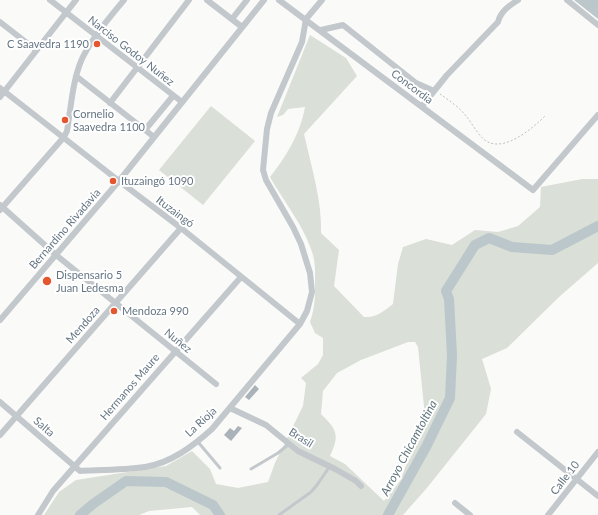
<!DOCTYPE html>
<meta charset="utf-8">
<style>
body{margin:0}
canvas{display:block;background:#fafaf8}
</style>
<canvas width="598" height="515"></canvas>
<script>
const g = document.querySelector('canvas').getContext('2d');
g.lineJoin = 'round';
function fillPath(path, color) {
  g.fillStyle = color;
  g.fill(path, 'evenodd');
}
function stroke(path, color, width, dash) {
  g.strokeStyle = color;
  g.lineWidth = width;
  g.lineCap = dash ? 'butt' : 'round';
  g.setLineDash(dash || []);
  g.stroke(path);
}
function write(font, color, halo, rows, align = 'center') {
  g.font = font + ' Lato,sans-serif';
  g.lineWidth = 4;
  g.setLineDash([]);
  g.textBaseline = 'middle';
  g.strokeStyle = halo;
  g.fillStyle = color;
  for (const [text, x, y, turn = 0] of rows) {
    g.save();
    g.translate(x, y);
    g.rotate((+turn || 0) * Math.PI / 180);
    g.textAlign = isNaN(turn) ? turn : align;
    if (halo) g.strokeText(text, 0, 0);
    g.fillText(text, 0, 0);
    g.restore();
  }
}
fillPath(new Path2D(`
 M310,35L346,58L357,76L304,134C311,166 322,200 321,233L339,250L334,286L364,317C376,318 384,311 393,304L398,264L403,247L426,239L452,245L475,230L498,232L518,226L540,207L541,187L582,179H598V263L559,297L507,348L482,359L491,389L486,414L426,489L403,515H200L192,507L149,511L139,515H44L59,492L76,480L166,466L192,451L210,469L216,484L238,488L268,482L275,463L303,406L306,383L301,378L318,364L323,355V338L315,333L310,322C314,310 315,302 315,289C315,278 316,266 313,255C305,227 284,202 270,177C286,157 301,132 305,107L288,109L283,115L277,117ZM408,342H415L418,347L425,416L400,481L384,501L345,464L330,456C340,435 337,430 321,414L323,391L337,373L361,360Z
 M211,106L255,141L203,205L159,170Z`), '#dadfd7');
fillPath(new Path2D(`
 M574,0H598V19Z`), '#bbc7cb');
stroke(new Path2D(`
 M80,515L93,504L126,481L166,482L213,505L220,515
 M388,515L426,447L450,398L452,355L449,299L446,291L475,245L489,238L512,247L552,250L598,226`), '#bbc7cb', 10);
fillPath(new Path2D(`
 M255,385L259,389L249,400L245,397Z
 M238,426L242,428L231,441L224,435L230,428L234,431Z`), '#aab3b9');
stroke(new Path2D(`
 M440,94C449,100 460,108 466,116C473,124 479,138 488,142C506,151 533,128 545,116`), '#bbbfc2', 1, [2, 2]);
stroke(new Path2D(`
 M198,442L220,468
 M251,469L278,453L289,444
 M279,515L311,492L317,485L330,466`), '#c3c8cc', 3);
stroke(new Path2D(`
 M50,0L182,102
 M207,0L242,27
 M279,0L533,190L598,115
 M567,0L598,25
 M232,19L247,0
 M0,22L36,50
 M321,30L343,25L416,83L434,91
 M76,76L154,137
 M0,88L119,181L181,228L300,324
 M0,97L76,0
 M110,103L189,0
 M422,106L447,75L498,22C501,11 509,6 518,0
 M145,130L173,96
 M0,205L56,255L216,384
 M0,210L64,137L67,131C71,108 73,73 85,53C95,34 110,17 124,0
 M0,320L119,181L264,0
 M0,402L80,471C101,470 124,470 145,467C171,463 193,446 212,429L300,324L307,311L312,292L310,273L301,244L293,227L266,180L263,170L267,129L271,113L302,42L306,19L322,0
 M230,408L266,425L298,451L335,469L356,481L361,486
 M517,432L598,496
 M0,435L181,228
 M455,503L470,515
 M38,515L53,491L74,467L241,277
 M548,515L598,452`), '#c3c8cc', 6);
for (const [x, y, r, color] of [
 [97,44,4,"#e4572e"],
 [65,120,4,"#e4572e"],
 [113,181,4,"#e4572e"],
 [47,281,5,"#e4572e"],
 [114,311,4,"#e4572e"]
]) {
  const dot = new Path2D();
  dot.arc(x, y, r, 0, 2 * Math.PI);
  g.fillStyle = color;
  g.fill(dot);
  stroke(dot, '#fff', 1.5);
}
write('11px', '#657683', '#fff', [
 ["C Saavedra 1190",89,44,"right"],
 ["Cornelio",73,114],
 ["Saavedra 1100",73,127],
 ["Ituzaingó 1090",121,181],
 ["Dispensario 5",56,275],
 ["Juan Ledesma",56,288],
 ["Mendoza 990",122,311]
], 'left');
write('11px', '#657683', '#fff', [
 ["Narciso Godoy Nuñez",131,51,38],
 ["Concordia",412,87,37],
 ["Ituzaingó",175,212,37],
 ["Bernardino Rivadavia",65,229,-49],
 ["Mendoza",83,325,-49],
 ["Nuñez",178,341,39],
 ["Hermanos Maure",130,387,-49],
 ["La Rioja",201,422,-43],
 ["Salta",44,427,41],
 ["Brasil",301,438,32],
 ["Calle 10",565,478,-52]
]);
write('italic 12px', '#60757c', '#fff', [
 ["Arroyo Chicamtoltina",409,448,-62]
]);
</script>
